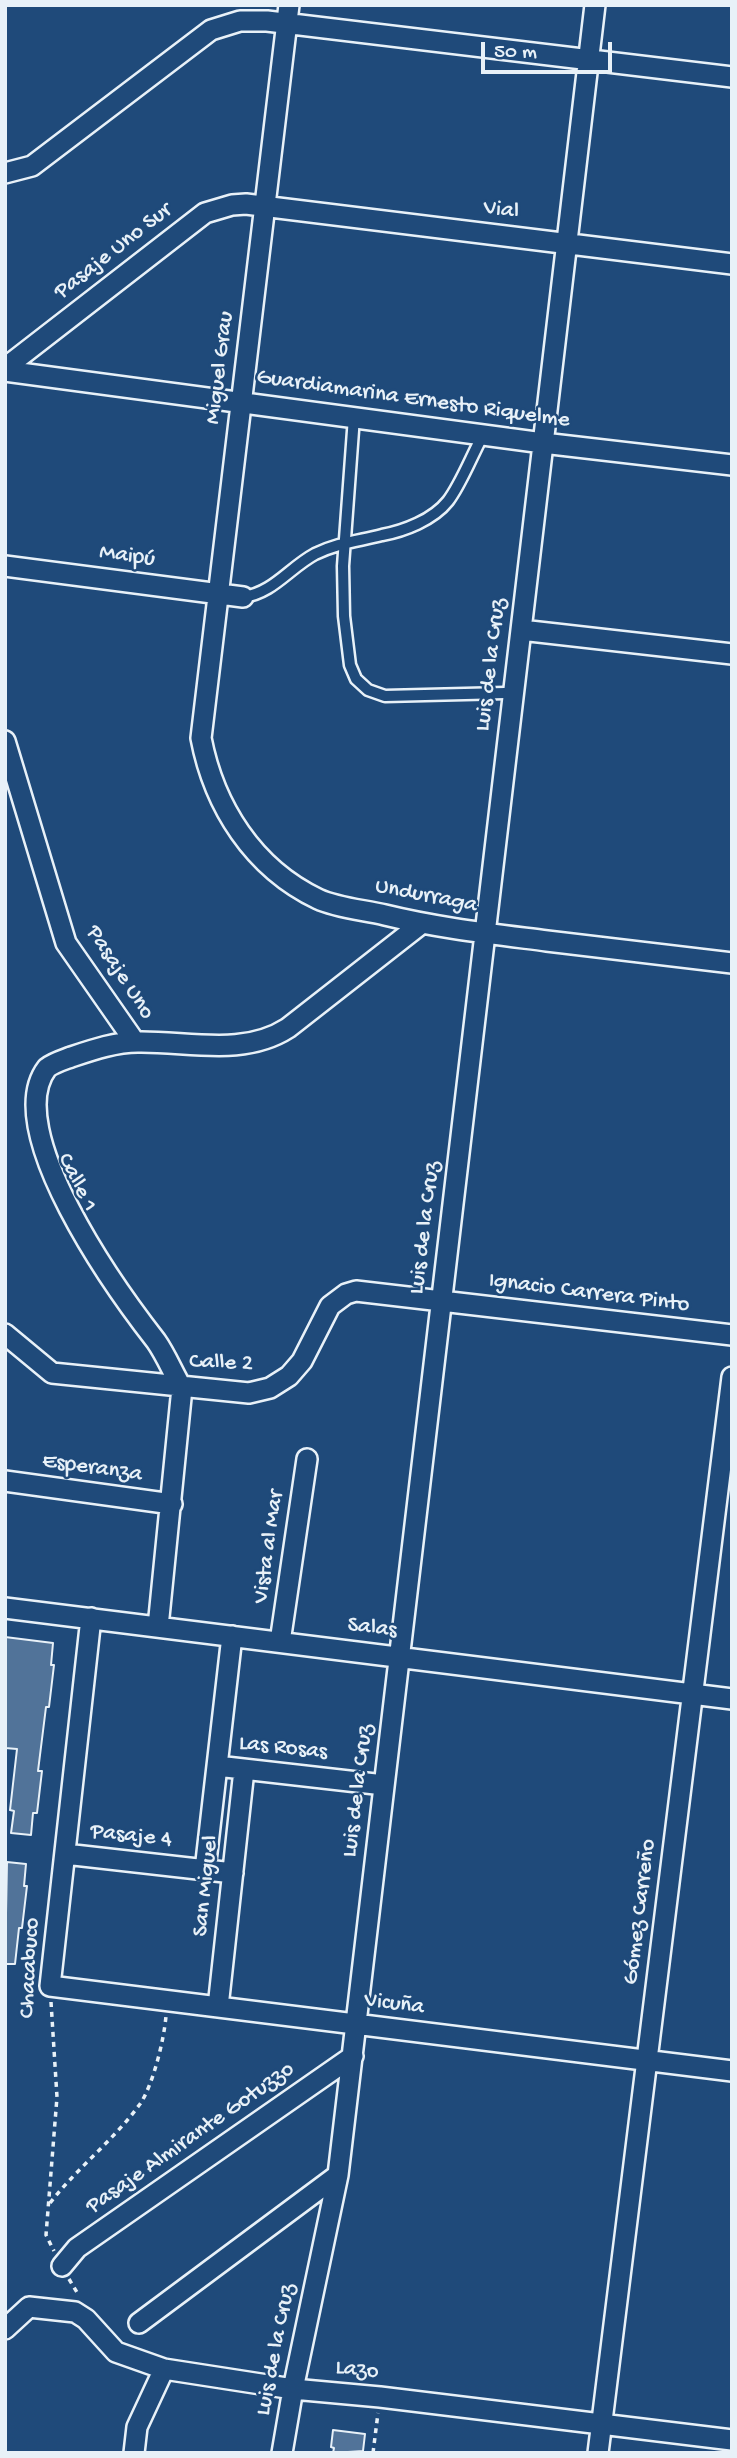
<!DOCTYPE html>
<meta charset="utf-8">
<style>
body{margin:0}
#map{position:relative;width:737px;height:2458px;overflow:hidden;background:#1f4a7a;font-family:"Gochi Hand",sans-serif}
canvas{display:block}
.frame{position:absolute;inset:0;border:7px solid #e8f1f8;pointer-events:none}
.scale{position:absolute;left:481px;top:42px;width:131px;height:32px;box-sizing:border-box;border:4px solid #e8f1f8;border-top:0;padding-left:9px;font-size:21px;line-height:24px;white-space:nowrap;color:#e8f1f8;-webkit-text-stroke:5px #1f4a7a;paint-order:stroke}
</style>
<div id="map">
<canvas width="737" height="2458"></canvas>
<div class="frame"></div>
<div class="scale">50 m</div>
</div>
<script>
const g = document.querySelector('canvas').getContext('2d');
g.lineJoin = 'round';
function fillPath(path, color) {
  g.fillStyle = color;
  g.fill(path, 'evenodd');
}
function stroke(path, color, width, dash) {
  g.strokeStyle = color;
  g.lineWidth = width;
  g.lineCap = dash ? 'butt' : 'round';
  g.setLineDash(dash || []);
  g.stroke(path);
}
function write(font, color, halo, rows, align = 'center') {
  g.font = font + ' "Gochi Hand",sans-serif';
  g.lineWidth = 5;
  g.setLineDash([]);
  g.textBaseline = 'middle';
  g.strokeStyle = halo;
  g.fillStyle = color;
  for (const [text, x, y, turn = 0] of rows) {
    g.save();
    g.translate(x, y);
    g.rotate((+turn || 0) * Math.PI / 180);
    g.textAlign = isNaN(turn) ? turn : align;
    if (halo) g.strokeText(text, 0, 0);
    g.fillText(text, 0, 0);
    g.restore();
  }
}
const building = new Path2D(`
 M5,1637L53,1643L51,1665H54L49,1707H46L38,1771H42L37,1813H33L31,1835L11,1833L14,1811L10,1810L17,1749L5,1748Z
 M7,1862L26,1864L24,1886H27L22,1928H19L15,1964H5Z
 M333,2430L365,2434L363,2451L333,2453L334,2448L331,2447Z`);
fillPath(building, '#517399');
stroke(building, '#e8f1f8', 2);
const service = new Path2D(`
 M354,417L343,566L344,616L350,665L356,679L368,690L385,696L505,693
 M243,597C273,593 289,568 315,554C337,543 359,541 382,535C404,531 433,520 448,501C461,484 472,455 483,435`);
const minor = new Path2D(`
 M289,5L201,738C214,806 253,868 318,899C337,908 364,910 385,915C438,928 493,934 547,941C609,948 670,956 732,963
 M5,173L32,166L211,30L240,21H267L732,77
 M5,368L205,213L232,205L246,204L732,264
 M5,371L543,443L732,465
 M5,566L243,597
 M521,630L732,654
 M5,741L66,943L135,1042
 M5,1334L52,1373L249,1393L270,1388L289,1376L302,1361L330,1306L346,1294L356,1291L732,1335
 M182,1388C173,1373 166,1355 156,1341C117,1291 0,1129 47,1068C53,1063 63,1060 71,1057C92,1050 115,1042 138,1042C188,1041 243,1057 288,1028L421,924
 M5,1481L172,1504
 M5,1608L732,1699
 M91,1618L50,1986L732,2071
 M158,1627L182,1388
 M280,1642L307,1459
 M217,1766L384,1785
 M65,1854L233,1873
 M205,1870L232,1636
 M218,2007L244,1770
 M62,2266L77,2248L353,2056
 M139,2323L338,2175
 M5,2329L29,2307L75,2312L86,2319L116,2352L164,2369L293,2389L380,2397L732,2440
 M134,2453L137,2427L164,2369
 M282,2453L293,2389L338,2175L595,5
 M598,2453L732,1377`);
stroke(service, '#e8f1f8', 15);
stroke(minor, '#e8f1f8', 24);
stroke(new Path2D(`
 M51,2002L57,2097L46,2235L54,2251
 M50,2203C77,2168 114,2140 140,2104C153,2085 164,2040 166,2016
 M69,2279L78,2294
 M373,2453L378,2413`), '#e8f1f8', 3.5, [5, 5]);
stroke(service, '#1f4a7a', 10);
stroke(minor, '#1f4a7a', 19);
write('23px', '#e8f1f8', '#1f4a7a', [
 ["Vial",501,211,7],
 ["Pasaje Uno Sur",114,252,-38],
 ["Miguel Grau",221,368,-83],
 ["Guardiamarina Ernesto Riquelme",413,400,8],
 ["Maipú",127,557,8],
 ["Luis de la Cruz",492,665,-83],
 ["Undurraga",426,897,11],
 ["Pasaje Uno",119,973,57],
 ["Calle 1",76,1183,63],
 ["Luis de la Cruz",426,1228,-83],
 ["Ignacio Carrera Pinto",589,1294,7],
 ["Calle 2",221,1364,2],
 ["Esperanza",92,1469,8],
 ["Vista al Mar",270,1547,-82],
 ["Salas",372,1629,7],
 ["Las Rosas",283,1749,6],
 ["Luis de la Cruz",359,1791,-83],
 ["Pasaje 4",131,1837,6],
 ["San Miguel",207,1886,-84],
 ["Gómez Carreño",641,1912,-83],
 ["Chacabuco",31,1968,-87],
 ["Vicuña",394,2005,7],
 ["Pasaje Almirante Gotuzzo",191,2139,-35],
 ["Luis de la Cruz",277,2350,-79],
 ["Lazo",357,2371,6]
]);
</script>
